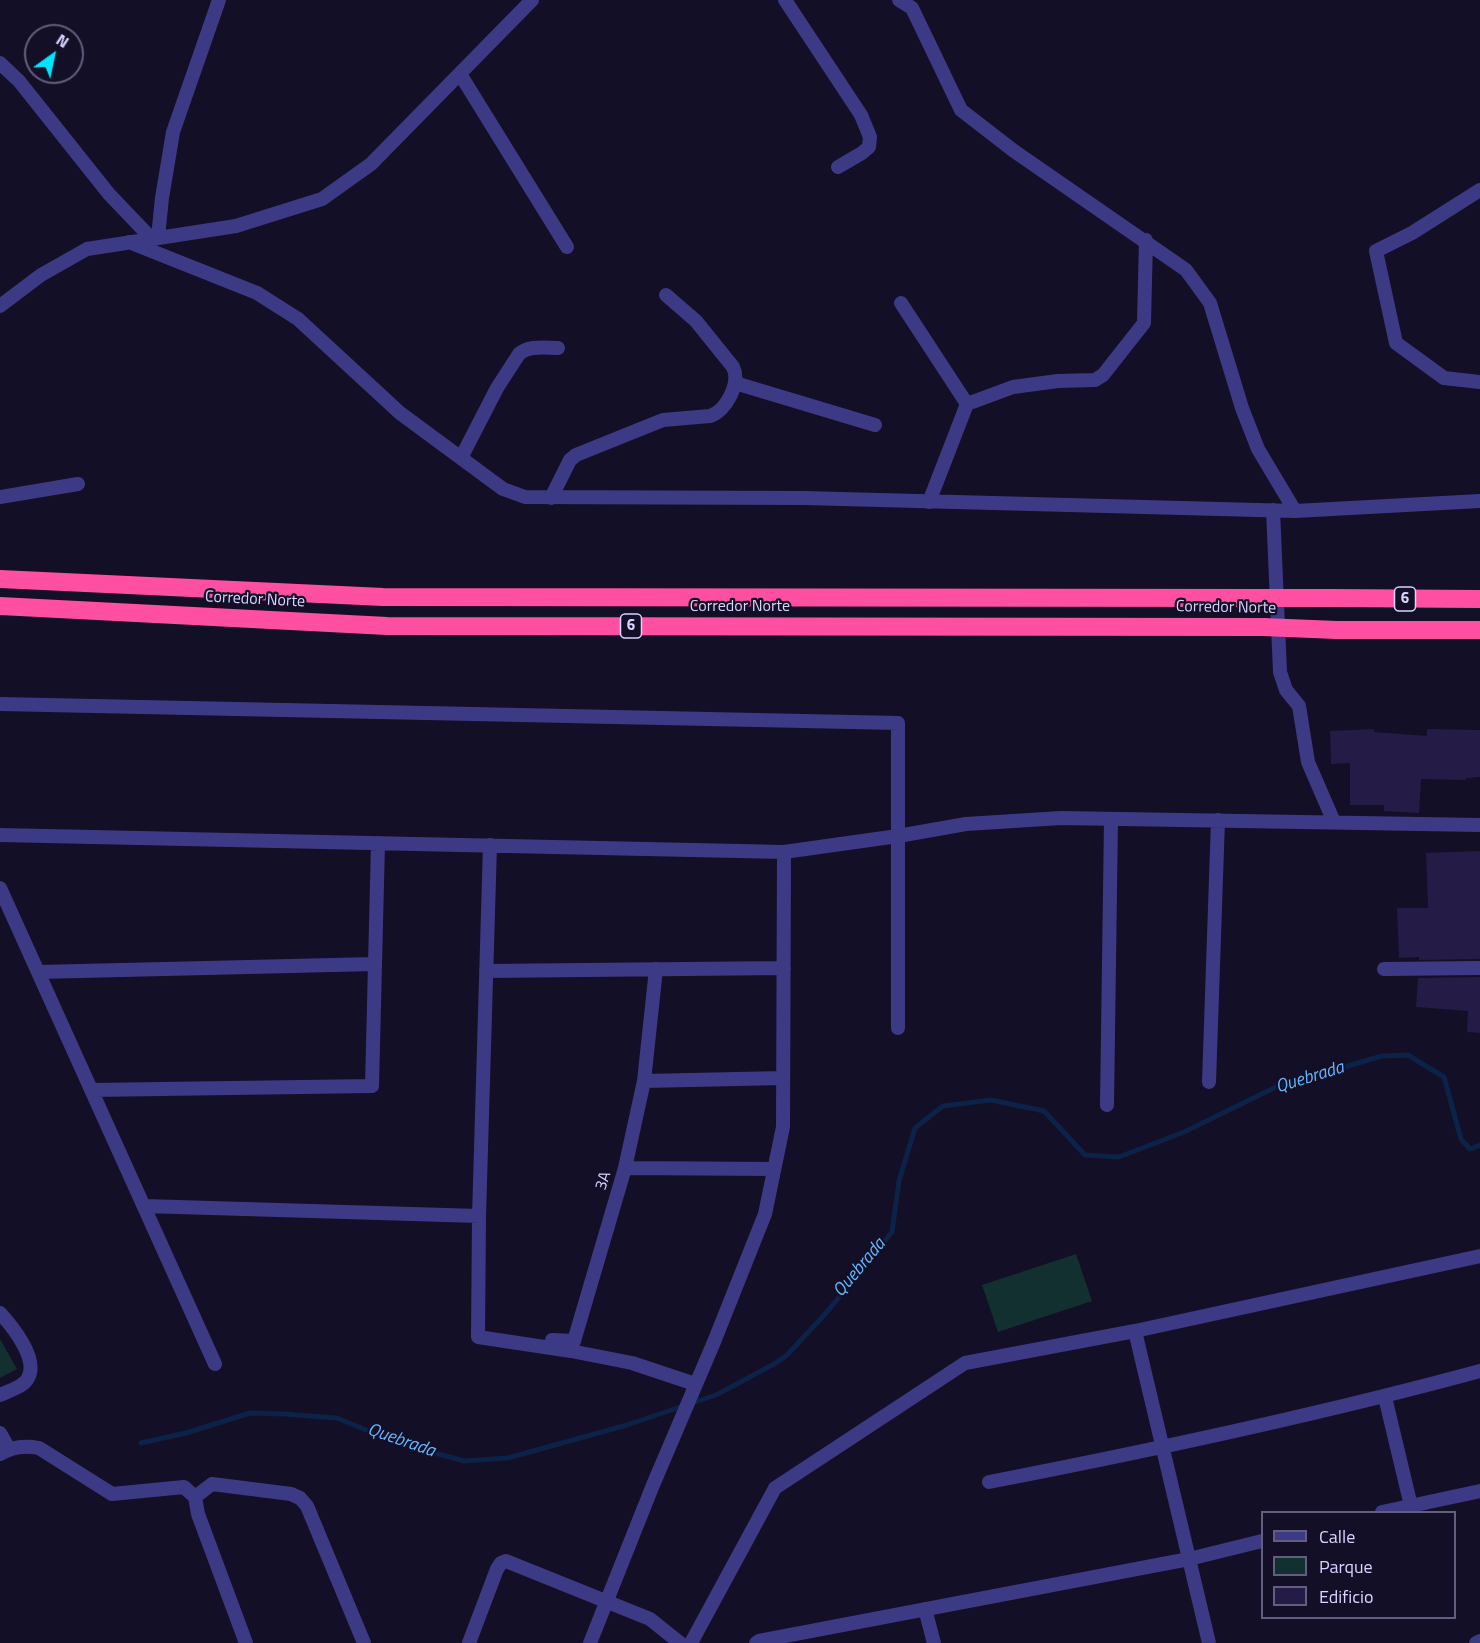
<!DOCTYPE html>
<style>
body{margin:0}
#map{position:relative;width:1480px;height:1643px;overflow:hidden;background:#130f26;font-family:"Titillium Web",sans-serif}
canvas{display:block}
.legend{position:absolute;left:1261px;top:1511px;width:195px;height:108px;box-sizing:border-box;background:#130f26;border:2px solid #625e7d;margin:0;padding:8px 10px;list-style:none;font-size:18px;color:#d9d4ff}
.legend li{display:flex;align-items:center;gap:12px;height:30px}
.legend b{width:30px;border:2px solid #625e7d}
.north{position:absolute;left:24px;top:24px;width:60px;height:60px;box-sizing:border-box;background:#130f26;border:2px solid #625e7d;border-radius:50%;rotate:33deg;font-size:16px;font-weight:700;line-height:24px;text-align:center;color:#d9d4ff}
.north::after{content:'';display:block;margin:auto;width:21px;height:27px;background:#00e5ff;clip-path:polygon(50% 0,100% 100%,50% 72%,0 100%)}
</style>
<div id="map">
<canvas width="1480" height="1643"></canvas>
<ul class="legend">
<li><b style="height:8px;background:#3d3a85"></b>Calle</li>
<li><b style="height:16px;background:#12302f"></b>Parque</li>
<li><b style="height:16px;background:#241b47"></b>Edificio</li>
</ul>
<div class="north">N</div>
</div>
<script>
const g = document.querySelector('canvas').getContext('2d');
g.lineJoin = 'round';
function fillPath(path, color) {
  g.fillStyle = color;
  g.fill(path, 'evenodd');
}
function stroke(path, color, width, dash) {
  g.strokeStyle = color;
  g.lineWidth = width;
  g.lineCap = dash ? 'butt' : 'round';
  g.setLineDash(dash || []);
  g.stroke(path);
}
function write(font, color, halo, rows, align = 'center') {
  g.font = font + ' "Titillium Web",sans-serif';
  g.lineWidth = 4.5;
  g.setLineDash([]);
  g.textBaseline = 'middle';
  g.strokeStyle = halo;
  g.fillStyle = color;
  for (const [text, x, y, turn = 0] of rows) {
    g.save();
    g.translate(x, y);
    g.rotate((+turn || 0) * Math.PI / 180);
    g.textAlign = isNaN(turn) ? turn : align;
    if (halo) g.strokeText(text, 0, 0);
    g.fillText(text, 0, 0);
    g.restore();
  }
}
fillPath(new Path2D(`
 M1076,1254L1092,1301L998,1332L982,1285Z
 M0,1339L17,1369L0,1378Z`), '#12302f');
stroke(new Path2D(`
 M141,1443L186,1433L250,1413L284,1414L337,1418L398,1443L464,1461L508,1458L627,1425L716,1395L776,1363L787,1355L827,1312L892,1232L899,1181L915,1128L943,1106L991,1100L1044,1111L1085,1155L1119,1157L1184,1132L1276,1087L1382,1056L1408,1055L1444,1077L1461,1139L1470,1149L1480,1145`), '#0c2248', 5);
fillPath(new Path2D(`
 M1374,729V732L1427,736V729L1480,730V777L1466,778V780L1421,779L1419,813L1384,811V805H1350V763L1331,764L1330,731Z
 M1480,851V959L1419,960V957L1399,958L1397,908H1428L1426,853Z
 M1480,977V1033L1467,1032L1468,1011L1416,1007L1418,978Z`), '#241b47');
stroke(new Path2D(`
 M785,0L861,115L870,137L869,147L862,153L838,167
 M899,0L912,8L961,110L1014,151L1186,270L1210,303L1242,408L1258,449L1295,511
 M0,63L19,81L109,194L151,238
 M460,74L567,247
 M1480,190L1412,233L1376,251L1396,343L1444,378L1480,382
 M158,237L162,198L173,132L219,0
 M129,242L257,293L298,319L400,413L503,489L525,497L804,498L1295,511L1480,501
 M901,303L967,404L929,502
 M0,306L41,275L87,249L236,226L322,199L371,164L532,0
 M735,383L875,425
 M967,404L1013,387L1058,381L1095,380L1103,375L1144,323L1146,240
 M461,458L497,388L519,354C529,345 545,348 558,348
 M0,497L78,484
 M551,498L570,460L576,455L663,420L710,416C726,411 741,383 733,367L696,321L666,295
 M1273,510L1280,672L1286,690L1299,706L1308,762L1334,822
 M0,704L898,723V1028
 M0,835L784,852L898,836L966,824L1061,818L1480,825
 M490,845L479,1216L478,1337L571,1351L632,1363L695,1384
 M0,888L215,1364
 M1384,969L1480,968
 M486,971L784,968
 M38,972L375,964
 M644,1081L783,1078
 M1209,1082L1218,820
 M91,1090L372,1086L378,843
 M1107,1105L1111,819
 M625,1168L774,1169
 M144,1206L479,1216
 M0,1313C12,1326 39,1359 28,1378C24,1387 8,1391 0,1395
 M1135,1331L1209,1643
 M552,1340L574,1341L625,1168L644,1081L656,969
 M1385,1397L1411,1506
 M0,1433L9,1449
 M0,1454C13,1447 24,1445 39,1448L112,1494L184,1487L195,1497L198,1514L246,1643
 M989,1482C1154,1450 1318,1415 1480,1371
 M195,1497L212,1484L291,1494L300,1498L307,1506L364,1643
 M1382,1512L1480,1491
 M925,1609L934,1643
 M469,1643L497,1569L501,1563L506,1561L650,1619L680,1643
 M590,1643L653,1485L714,1342L765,1214L783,1127L784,852
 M691,1643L775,1488L965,1363L1135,1331L1480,1256
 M756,1643L759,1641L1189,1559L1262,1541
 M1476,1643L1480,1641`), '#3d3a85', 14);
stroke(new Path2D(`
 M0,579L383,597L1262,598
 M1330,598L1480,599
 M0,606L387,626L1263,627
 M1337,630H1480`), '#ff4fa3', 18);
stroke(new Path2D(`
 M1262,598H1330
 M1263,627L1337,630`), '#ff4fa3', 18);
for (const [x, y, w] of [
 [1405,599,21],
 [631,626,21]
]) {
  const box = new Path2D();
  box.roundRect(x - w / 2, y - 12, w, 24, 4.5);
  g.fillStyle = '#130f26';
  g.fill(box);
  stroke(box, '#d9d4ff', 1.5);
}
write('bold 15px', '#d9d4ff', null, [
 ["6",1405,599],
 ["6",631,626]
]);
write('16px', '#d9d4ff', '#130f26', [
 ["Corredor Norte",255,600,3],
 ["Corredor Norte",740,607],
 ["Corredor Norte",1226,608,1],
 ["3A",604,1181,-73]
]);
write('italic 18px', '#62b6ff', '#130f26', [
 ["Quebrada",1310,1078,-17],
 ["Quebrada",860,1268,-50],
 ["Quebrada",401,1441,19]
]);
</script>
